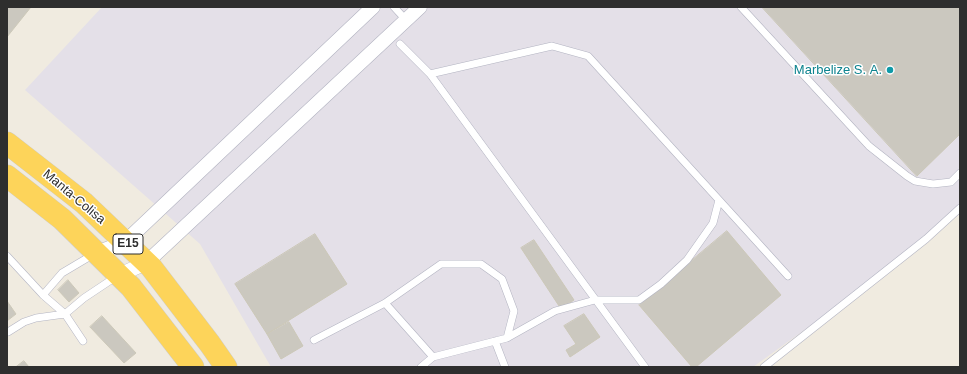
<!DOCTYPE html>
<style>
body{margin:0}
#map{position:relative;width:967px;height:374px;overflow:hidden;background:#f0ebe0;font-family:Helvetica,sans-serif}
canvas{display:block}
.frame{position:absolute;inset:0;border:8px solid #2e2e2e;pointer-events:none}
</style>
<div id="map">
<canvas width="967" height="374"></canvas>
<div class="frame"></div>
</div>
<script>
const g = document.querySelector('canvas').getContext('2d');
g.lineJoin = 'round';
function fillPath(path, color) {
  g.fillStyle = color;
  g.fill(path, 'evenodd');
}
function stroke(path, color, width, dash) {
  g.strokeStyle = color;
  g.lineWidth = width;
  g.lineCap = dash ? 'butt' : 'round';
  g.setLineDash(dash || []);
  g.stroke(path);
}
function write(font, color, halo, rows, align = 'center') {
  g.font = font + ' Helvetica,sans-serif';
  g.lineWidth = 3;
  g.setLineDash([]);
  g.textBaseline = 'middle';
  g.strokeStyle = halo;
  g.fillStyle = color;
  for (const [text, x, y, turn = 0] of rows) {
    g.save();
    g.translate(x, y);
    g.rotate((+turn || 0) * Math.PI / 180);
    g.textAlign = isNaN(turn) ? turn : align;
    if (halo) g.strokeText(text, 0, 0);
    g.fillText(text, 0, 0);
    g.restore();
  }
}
fillPath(new Path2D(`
 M102,7H960V211L882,274L753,367H271L200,244L25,90Z`), '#e4e0e8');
const building = new Path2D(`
 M7,7H31L7,37Z
 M762,7H960V134L917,176Z
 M727,231L781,295L696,367H692L639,305Z
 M315,234L347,284L267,334L235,284Z
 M534,240L574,300L561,309L521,248Z
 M68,280L79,293L69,302L58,290Z
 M7,301L16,314L7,321Z
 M584,314L600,337L570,357L566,350L576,344L564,326Z
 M102,316L136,353L124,363L90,327Z
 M289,322L303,346L281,359L267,334Z
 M24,361L29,367H16Z`);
fillPath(building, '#cbc8bf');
stroke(building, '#ccc8b8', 1);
const service = new Path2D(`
 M394,7L406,20
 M741,7L869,146L907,176L915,181L933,184L951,182L960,173
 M400,44L430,74L552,46L588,56L719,200L713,223L687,260L661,284L639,300H595L555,311L507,338L433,357L421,367
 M430,74L645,367
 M719,200L788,276
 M7,256L43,295
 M385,303L433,357
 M8,332L24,322L36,318L65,314L43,295L62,273L94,254
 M314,340L385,303L441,264H481L502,279L514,311L507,338
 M83,341L65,314L84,298L117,276
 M495,341L505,367
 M764,367L926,239L960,208`);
const minor = new Path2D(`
 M96,253L125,242L373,7
 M119,275L146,263L420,7`);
const trunk = new Path2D(`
 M7,143L84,203L151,267L210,344L226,367
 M7,176L62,219L131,287L193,367`);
stroke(service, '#b3b4c2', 8);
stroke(minor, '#b3b4c2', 15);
stroke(trunk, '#cdcdcd', 23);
stroke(service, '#fff', 7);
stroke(minor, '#fff', 14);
stroke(trunk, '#fdd45a', 22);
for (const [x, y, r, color] of [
 [890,70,4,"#0f9aa8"]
]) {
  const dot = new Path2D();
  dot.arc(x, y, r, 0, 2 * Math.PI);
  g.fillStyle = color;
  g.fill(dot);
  stroke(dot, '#fff', 1.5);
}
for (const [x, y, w] of [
 [128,244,30]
]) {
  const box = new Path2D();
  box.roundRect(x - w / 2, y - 10, w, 20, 3);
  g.fillStyle = '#fff';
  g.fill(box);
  stroke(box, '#2e2e2e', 1);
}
write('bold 12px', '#2e2e2e', null, [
 ["E15",128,244]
]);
write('13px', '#0d838f', '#fff', [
 ["Marbelize S. A.",882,70]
], 'right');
write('13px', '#2e2e2e', '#fff', [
 ["Manta-Colisa",74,197,40]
]);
</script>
